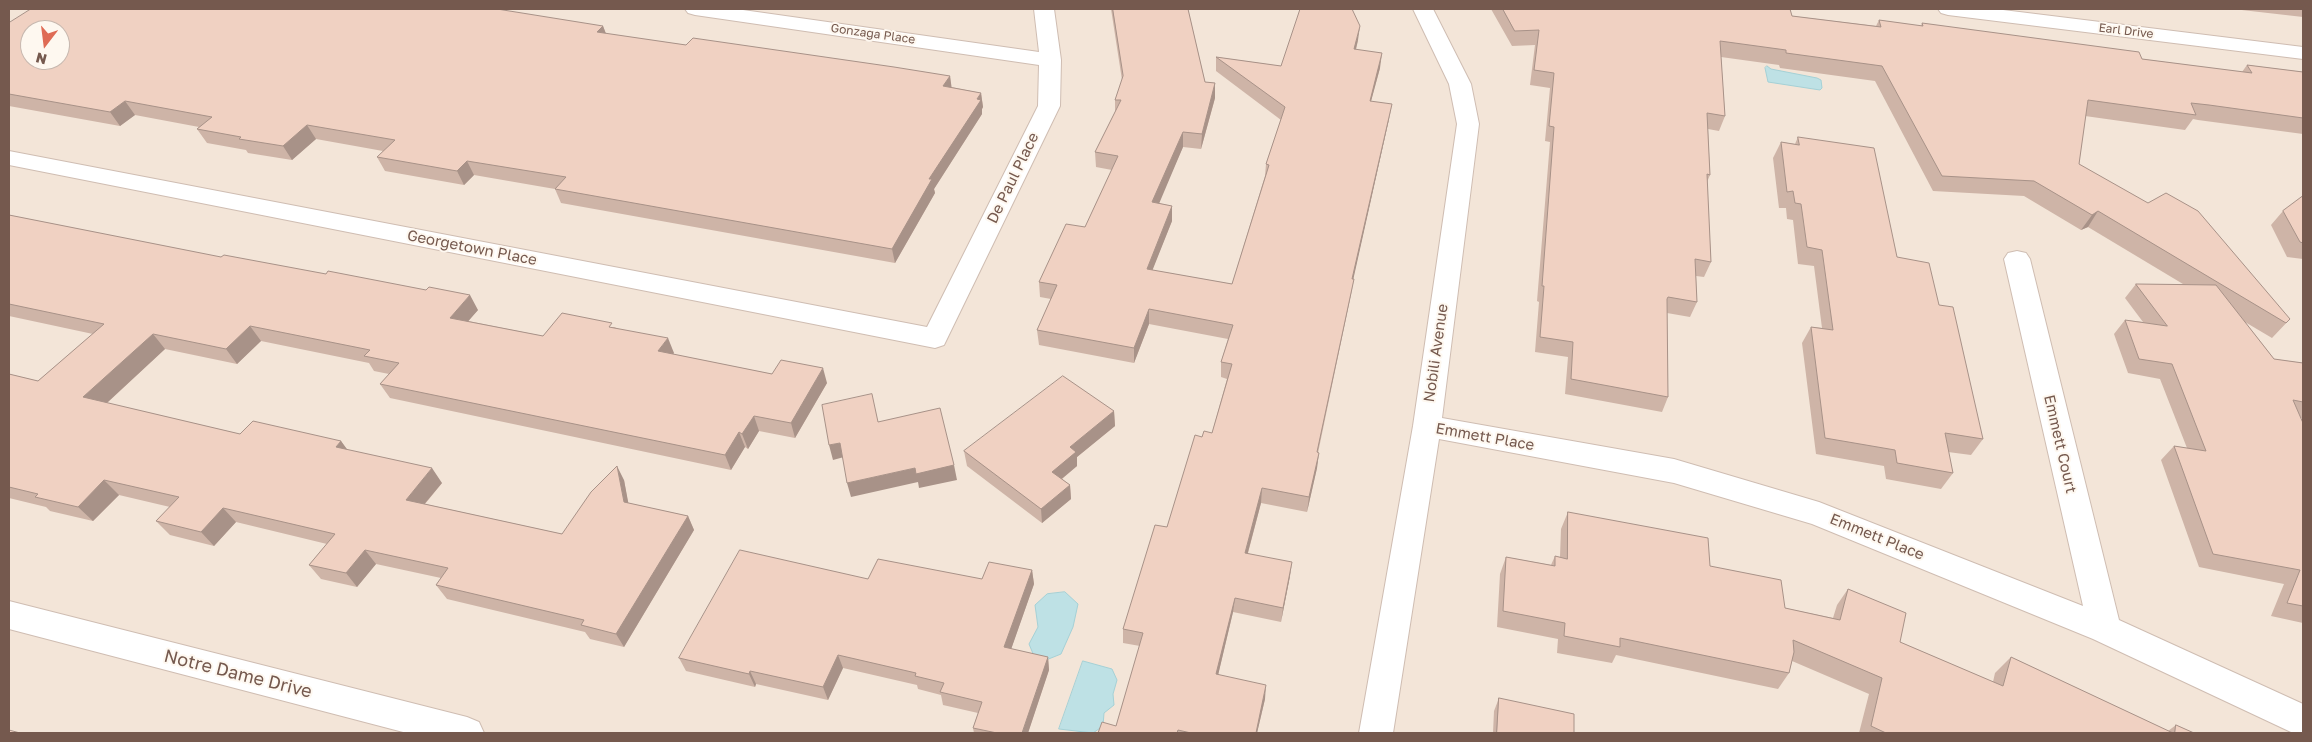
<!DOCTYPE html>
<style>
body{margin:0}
#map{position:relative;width:2312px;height:742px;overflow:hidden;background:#fcf3e9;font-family:"Golos Text",sans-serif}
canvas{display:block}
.frame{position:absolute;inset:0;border:10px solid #75594e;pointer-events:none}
.north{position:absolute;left:20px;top:20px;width:50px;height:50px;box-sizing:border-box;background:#fef8f0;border:1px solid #c7b8af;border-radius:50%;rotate:195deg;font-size:14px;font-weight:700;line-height:20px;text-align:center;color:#75594e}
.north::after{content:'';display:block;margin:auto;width:18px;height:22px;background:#df6b55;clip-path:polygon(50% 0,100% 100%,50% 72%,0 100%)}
</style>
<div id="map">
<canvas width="2312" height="742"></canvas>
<div class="frame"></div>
<div class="north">N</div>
</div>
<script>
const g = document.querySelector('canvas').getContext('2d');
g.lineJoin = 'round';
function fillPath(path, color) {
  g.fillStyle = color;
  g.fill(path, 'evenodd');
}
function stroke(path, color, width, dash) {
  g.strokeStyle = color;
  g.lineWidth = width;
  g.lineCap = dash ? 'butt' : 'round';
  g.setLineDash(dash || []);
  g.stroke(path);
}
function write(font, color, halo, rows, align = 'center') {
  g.font = font + ' "Golos Text",sans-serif';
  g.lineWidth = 4;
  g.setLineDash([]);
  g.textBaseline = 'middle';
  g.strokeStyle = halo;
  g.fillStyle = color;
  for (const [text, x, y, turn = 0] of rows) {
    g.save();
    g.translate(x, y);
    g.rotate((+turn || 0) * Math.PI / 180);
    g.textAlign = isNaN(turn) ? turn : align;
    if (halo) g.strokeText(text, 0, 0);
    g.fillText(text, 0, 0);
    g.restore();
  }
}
fillPath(new Path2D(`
 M9,9H2303V733H9ZM30,30H60V60H30Z`), '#f3e5d8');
const water = new Path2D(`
 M1767,66L1771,69L1817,78L1821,80L1822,88L1820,90L1768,82L1765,68Z
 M1065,592L1078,604L1073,627L1061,654L1046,660L1034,656L1029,644L1038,627L1035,605L1047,594Z
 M1083,661L1112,669L1117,680L1113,694L1114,705L1104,713L1103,726L1093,733L1059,729Z`);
fillPath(water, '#bee1e5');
stroke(water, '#a5d1d6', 1);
const street = new Path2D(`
 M685,9H736L1039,52L1034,9H1054L1061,60L1060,106L944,345L935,348L9,165V151L927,327L1038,106L1039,65L695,15L688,13Z
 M1413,9H1433L1471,84L1479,124L1442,418L1674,459L1819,502L2083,606L2004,259L2008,253L2017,251L2026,253L2030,259L2119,620L2303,704V733L2291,732L2093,639L1812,524L1674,483L1439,439L1393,733H1359L1413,426L1457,124L1449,84Z
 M1938,9H1995L2303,47V59L1948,15L1941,13Z
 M9,601L467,717L479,722L484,733H407L9,629Z`);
stroke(street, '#cfbdb2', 2);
fillPath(street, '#fff');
fillPath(new Path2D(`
 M1111,9H1188L1205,82L1215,83V98L1201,149L1183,147L1158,203L1172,206V221L1152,270L1232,284L1265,176L1266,164L1281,120L1216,71V57L1281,66L1358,40L1356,50L1380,68L1371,101L1389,119L1353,279L1351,294L1318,453L1317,468L1307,512L1261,503L1248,553L1290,576L1281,622L1233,612L1218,675L1265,699L1257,733H1098L1116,726L1140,646L1123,643V629L1167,527L1202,437L1212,433L1227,379L1221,377V362L1228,339L1149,324L1134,363L1039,345L1037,330L1051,299L1040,297L1039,282L1085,227L1112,170L1096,167L1095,152L1115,112V100L1122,80Z
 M1491,9H1790L1792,16L1876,26L1879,20L1921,26L1922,23L2142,59L2242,72L2247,65L2303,72V134L2198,120L2193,119L2185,130L2085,116L2079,164L2290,319L2272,338L2245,322L2274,359L2303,363V418H2301L2303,423V623L2271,616L2284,584L2199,567L2161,460L2174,446L2187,448L2160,379L2128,373L2114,334L2125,320L2143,322L2125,298L2136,284H2183L2088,227L2081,230L2024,196L1933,191L1875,81L1780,68L1779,65L1721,57L1725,116L1719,131L1708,129L1710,175L1707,182L1711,262L1704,277L1696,276L1697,302L1690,317L1667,313L1668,397L1662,412L1565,394L1568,357L1535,352L1539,302L1537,301L1550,142L1545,141L1550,88L1530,85L1535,45L1512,46Z
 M2233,9H2303V17Z
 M9,23L603,26L606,34L686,45L950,76L951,87L981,93L983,107L982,109V114L934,189L935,193L895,263L561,203L555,189L474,175L464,185L385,171L377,157L383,151L316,139L292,160L248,153L246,150L207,143L197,129L199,127L135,115L120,126L9,106Z
 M1798,137L1897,257L1939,305L1983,439L1971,455L1948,452L1953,473L1941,489L1886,479L1884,466L1816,454L1802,343L1811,327L1822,328L1814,266L1798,264L1793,220L1787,219L1786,208H1779L1773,158L1781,142L1795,144Z
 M2303,196V259L2287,257L2271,225L2283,211Z
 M9,215L478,310L468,321L543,336L614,327L674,353L672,354L772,374L827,383L795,438L759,431L748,449L745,447L731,470L390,398L380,384L389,374L374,371L369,363L261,341L237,364L165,349L107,403L240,434L341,441L347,450L442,483L425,504L562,534L624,480L628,503L688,516L694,530L624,647L590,639L585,632L447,599L436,585L441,578L376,564L357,587L321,579L309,565L327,544L236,522L214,546L170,535L156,521L170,507L119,495L93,521L50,511L46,507L9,498V374L38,381L93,334L9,316Z
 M1114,411L1115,426L1077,457V466L1062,479L1070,485L1071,499L1042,523L967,466L964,451Z
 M1568,512L1710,566L1785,608L1833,618L1837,605L1848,589L1900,642L1993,682L1995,673L2011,657L2168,731L2176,725L2194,733H1859L1869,694L1792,661L1789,673L1778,689L1616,655L1612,663L1557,653L1558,639L1497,627L1500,574L1506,557L1551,565L1555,556L1560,557L1561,529Z
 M1032,570L1034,584L1011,649L1048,657L1049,670L1028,733H974L973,728L978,713L943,705L941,695L918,689L917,685L843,668L828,700L756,684L755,687L686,671L679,658L982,579Z
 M1499,698L1574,733H1493L1494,711Z`), '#ceb4a7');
fillPath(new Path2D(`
 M603,26L608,39L597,32Z
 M1360,26L1358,40L1352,64L1354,49Z
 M1382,53L1380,68L1367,116L1370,101Z
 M950,76L952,90L943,86Z
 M1215,83V98L1201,149L1202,134Z
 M981,93L983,107L982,109V114L934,189L935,193L895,263L892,249L929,179Z
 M125,101L135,115L120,126L110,112Z
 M1392,104L1389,119L1350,294L1352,279Z
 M307,125L316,139L292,160L283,146Z
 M1183,132V147L1153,218L1152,202Z
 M467,161L474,175L464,185L457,171Z
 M1172,206V221L1147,284V269Z
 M2098,211L2088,227L2081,230L2092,215Z
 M1354,279L1351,294L1314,467L1317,452Z
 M470,295L478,310L458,333L450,318Z
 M1149,309V324L1134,363V348Z
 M250,326L261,341L237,364L226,349Z
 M153,334L165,349L97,412L83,397Z
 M668,338L674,353L664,366L658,351Z
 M823,368L827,383L795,438L791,423Z
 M1114,411L1115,426L1077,457V466L1053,486L1052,472L1070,447Z
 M754,416L759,431L748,449L742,434Z
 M739,432L745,447L731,470L725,455Z
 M341,441L352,456L336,447Z
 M840,443L844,457L833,460L829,445Z
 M1319,453L1317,468L1307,512L1309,497Z
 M954,465L957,480L919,488L918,482L851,497L847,483L915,468Z
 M617,466L624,480L631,517L624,502Z
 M432,468L442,483L416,514L406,500Z
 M104,480L119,495L93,521L78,507Z
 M1070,485L1071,499L1042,523L1041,509Z
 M1262,488L1261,503L1244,567L1245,553Z
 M223,508L236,522L214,546L201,532Z
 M688,516L694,530L624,647L616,634Z
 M365,550L376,564L357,587L346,573Z
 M1292,562L1290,576L1281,622L1283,608Z
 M1032,570L1034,584L1007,661L1004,647Z
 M1235,598L1233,612L1215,688L1216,674Z
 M838,655L843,668L828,700L823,687Z
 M1048,657L1049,670L1028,733H1022Z
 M750,671L756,684L755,687L749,674Z
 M1266,685L1265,699L1257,733H1256Z`), '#a89288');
const building = new Path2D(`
 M31,9H497L603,26L597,32L686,45L693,38L894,67L950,76L943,86L981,93L977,99L981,100L929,179H932L892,249L555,189L566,177L467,161L457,171L377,157L395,140L307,125L283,146L239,139L241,137L197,129L212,117L125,101L110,112L9,94V23ZM30,30H60V60H30Z
 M1113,9H1188L1205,82L1215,83L1202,134L1183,132L1152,202L1172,206L1147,269L1232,284L1269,165L1266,164L1285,107L1216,57L1281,66L1300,9H1352L1360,26L1354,49L1382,53L1370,101L1392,104L1352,279H1354L1317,452L1319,453L1309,497L1262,488L1245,553L1292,562L1283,608L1235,598L1216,674L1266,685L1256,733H1191L1178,730L1177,733H1098L1102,722L1116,726L1143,633L1123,629L1155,525L1167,527L1195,435L1202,437L1204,431L1212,433L1232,364L1221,362L1233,325L1149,309L1134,348L1037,330L1057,285L1039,282L1066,224L1085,227L1118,156L1095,152L1121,100H1115L1123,76Z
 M1503,9H1790L1792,16L1881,27L1879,20L1923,26L1922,23L2139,52L2142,59L2252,73L2247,65L2303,72V118L2209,105L2191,103L2196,115L2088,100L2079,164L2148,203L2166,193L2198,211L2290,319L2286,323L2098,211L2092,215L2034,181L1942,176L1882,66L1786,53V50L1720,41L1725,116L1707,113L1710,175L1707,174L1711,262L1695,259L1697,302L1668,297L1667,299L1668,397L1571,379L1573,342L1540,337L1544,286H1542L1554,127L1549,126L1554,73L1534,70L1539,30L1515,31Z
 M1798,137L1874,148L1897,257L1929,263L1939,305L1953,307L1983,439L1945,433L1953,473L1897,463L1895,450L1825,438L1811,327L1833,330L1822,250L1807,247L1801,204L1795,203L1793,191L1787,192L1781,142L1799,145Z
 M2303,196V243L2300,242L2283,211Z
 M9,215L221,257L224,255L326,274L328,271L426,290L429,287L470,295L450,318L543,336L562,313L612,323L609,327L668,338L658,351L772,374L781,360L823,368L791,423L754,416L742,434L739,432L725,455L380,384L399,363L364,356L370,350L250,326L226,349L153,334L83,397L240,434L253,421L341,441L336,447L432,468L406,500L562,534L591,492L617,466L624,502L688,516L616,634L581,625L584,620L436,585L448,568L365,550L346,573L309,565L335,534L223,508L201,532L156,521L179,497L104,480L78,507L35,497L38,494L9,487V374L38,381L104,324L9,304Z
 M2136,284L2216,285L2274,359L2303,363V402L2293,400L2303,423V606L2287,603L2300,570L2213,554L2174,446L2206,451L2172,364L2139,359L2125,320L2167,326Z
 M1063,376L1114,411L1070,447L1076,452L1052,472L1070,485L1041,509L964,451Z
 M872,394L878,422L940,408L954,465L916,474L915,468L847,483L840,443L829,445L822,405Z
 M1568,512L1708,538L1710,566L1781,580L1785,608L1840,620L1848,589L1906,613L1900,642L2003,686L2011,657L2173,733H1886L1871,726L1882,678L1793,640L1794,652L1789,673L1620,638V647L1564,636L1565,623L1503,611L1506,557L1555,566V556L1567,559Z
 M740,550L868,579L878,559L982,579L989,562L1032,570L1004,647L1048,657L1022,733H997L973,728L982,702L940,692L944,683L915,676L916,673L838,655L823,687L750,671L749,674L679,658Z
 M1499,698L1574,714V733H1497Z
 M2176,725L2194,733H2175Z
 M9,730L20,733H9Z`);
fillPath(building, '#f0d1c2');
stroke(building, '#a89288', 1);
write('12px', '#75594e', '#fef8f0', [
 ["Earl Drive",2126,31,7],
 ["Gonzaga Place",873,34,8]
]);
write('15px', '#75594e', '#fef8f0', [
 ["De Paul Place",1013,178,-64],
 ["Georgetown Place",472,248,11],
 ["Nobili Avenue",1436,353,-82],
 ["Emmett Place",1485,437,10],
 ["Emmett Court",2060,444,77],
 ["Emmett Place",1877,537,22]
]);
write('18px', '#75594e', '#fef8f0', [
 ["Notre Dame Drive",238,674,14]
]);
</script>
